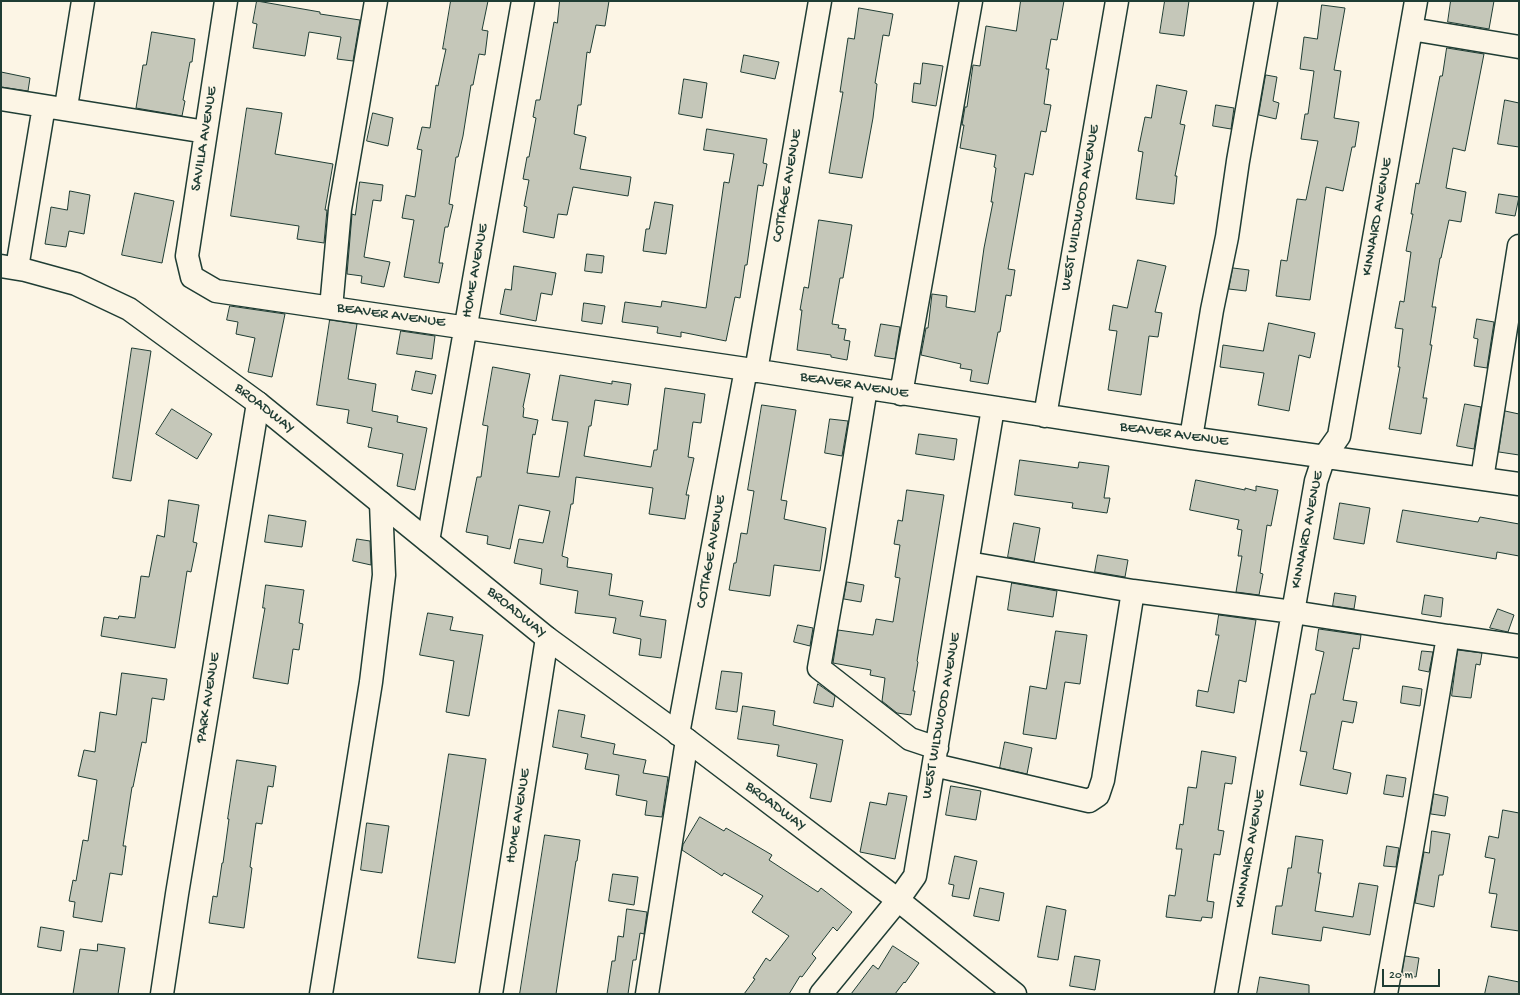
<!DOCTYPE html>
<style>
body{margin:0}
#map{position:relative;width:1520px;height:995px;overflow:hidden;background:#fcf5e5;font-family:"Gochi Hand",sans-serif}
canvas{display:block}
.frame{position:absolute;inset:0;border:2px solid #1f3d34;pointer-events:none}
.scale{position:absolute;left:1382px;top:969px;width:58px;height:18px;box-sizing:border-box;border:2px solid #1f3d34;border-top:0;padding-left:5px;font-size:12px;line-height:14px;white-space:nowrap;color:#1f3d34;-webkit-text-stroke:3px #fcf5e5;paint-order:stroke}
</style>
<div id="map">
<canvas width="1520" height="995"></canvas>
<div class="frame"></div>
<div class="scale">20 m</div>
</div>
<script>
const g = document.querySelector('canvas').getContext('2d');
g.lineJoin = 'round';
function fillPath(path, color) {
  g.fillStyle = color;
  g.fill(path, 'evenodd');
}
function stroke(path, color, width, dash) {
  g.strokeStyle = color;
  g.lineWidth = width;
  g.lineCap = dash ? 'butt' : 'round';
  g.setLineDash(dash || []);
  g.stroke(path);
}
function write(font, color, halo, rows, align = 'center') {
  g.font = font + ' "Gochi Hand",sans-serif';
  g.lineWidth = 3;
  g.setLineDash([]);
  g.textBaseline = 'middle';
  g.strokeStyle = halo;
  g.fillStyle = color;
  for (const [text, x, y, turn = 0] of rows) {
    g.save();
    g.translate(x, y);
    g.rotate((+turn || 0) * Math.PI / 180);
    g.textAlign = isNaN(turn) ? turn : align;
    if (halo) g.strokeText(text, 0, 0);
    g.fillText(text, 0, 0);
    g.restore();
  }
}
const building = new Path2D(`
 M257,1L320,12V14L360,20L353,61L337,59L341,37L309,32L305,56L253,48L257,24L253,23Z
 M451,1H488L482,30L488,31L485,55L479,54L473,85H471L463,136L458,157H456L449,204L453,205L448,227H445L439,263H443L439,283L404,277L414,220L402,218L406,195L415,197L422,150L417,149L422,127L430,128L436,85L438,86L446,49H443Z
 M560,1H609L605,26L596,25L590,53L587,52L581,105H578L574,134L586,137L580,169L631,177L628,196L573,187L567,215L558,214L554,238L523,232L527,207L524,206L529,180L523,179L527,157H529L536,118L533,117L536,100H540L554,22L557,23Z
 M1021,1H1064L1057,40L1051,39L1046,69H1049L1044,104L1051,105L1046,132L1041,131L1033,175L1025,173L1008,269L1015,270L1011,296L1006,295L1000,332H998L988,384L970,381L972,370L960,368L961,364L921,355L926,328H928L932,294L947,296L946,307L975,312L984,248L993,202H991L996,168L994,167L996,155L960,148L964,125H962L965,107H967L973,65L980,66L986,26L1016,31Z
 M1165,1H1189L1184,36L1160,33Z
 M1451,1H1494L1489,29L1448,22Z
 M1322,5L1345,8L1334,70L1341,71L1334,118L1359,122L1355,147H1352L1343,191L1326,187L1310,300L1276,296L1281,260L1287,261L1297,199L1306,200L1318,141L1301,139L1305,114H1308L1314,71L1300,69L1304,37L1317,39Z
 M859,8L893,14L889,36L883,35L875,83L877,84L873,118L862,178L829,173L843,92H840L848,38L854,39Z
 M152,32L195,39L192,62H190L183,100L185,101L182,116L136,108L143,65H146Z
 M1447,48L1484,54L1465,151L1453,148L1446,188L1466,192L1461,222L1449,220L1441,258H1440L1432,307H1436L1430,345H1432L1423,398H1427L1421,434L1389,429L1400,367H1398L1403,329L1395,328L1400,301L1404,302L1411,252L1406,251L1413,214H1411L1416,183L1419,184L1440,76H1442Z
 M744,55L779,62L775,79L741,72Z
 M923,63L943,66L936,106L912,102L914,83L920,84Z
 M1,72L30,78L28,91L1,87Z
 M1266,75L1277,77L1273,101L1279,103L1276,119L1259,115Z
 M684,79L707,83L702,118L679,114Z
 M1157,85L1187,91L1180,124L1185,125L1175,176H1177L1174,204L1136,199L1143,152L1138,151L1145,117L1151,118Z
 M1505,100L1519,103V147L1498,144Z
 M1216,105L1234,108L1231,129L1213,126Z
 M247,108L282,113L275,154L333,164L325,210H327L324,243L297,239L299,226L231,216Z
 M373,113L393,118L388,146L367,141Z
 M707,129L767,139L763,163L767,164L763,186L758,185L747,265H745L740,298L735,297L726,341L681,332V337L657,333L658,327L622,322L625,302L661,307L662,301L706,308L724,182L729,183L734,154L704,150Z
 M360,182L383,185L381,201L373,200L364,257L390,262L384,287L361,283L362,276L347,274L352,214L355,215Z
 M70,191L90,195L84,234L69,231L66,247L45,244L51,207L67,210Z
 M135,193L174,201L162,263L122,255Z
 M1499,194L1519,197L1515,216L1496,213Z
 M655,202L673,205L666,254L643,251L646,229H649Z
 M819,220L852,225L843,278H840L832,324L839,325L838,328L846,329L844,340L850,341L847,360L831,357V355L797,350L802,310H800L804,287L808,288Z
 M587,254L604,256L602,273L585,271Z
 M1138,260L1166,266L1155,312L1162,313L1158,337L1149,336L1141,395L1108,390L1117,331L1109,330L1113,305L1127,308Z
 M514,266L556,273L552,295L541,293L536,321L500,314L505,289L511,290Z
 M1233,268L1249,270L1246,291L1229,289Z
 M584,303L605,306L602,324L582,321Z
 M230,306L285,314L272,377L248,372L255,338L236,334L238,322L227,320Z
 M1477,319L1494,322L1487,368L1474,366L1478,339L1474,338Z
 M330,320L357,324L348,379L376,384L372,411L398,416L397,422L427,428L415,490L397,486L403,454L368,447L372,428L347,423L349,410L317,405Z
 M1269,323L1315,333L1310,358L1299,355L1289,411L1258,405L1264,373L1220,367L1223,345L1263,351Z
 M881,324L900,327L895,359L875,356Z
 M401,331L435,336L432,359L397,354Z
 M132,348L151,351L131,481L113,478Z
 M493,367L530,374L523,407L524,408L523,417L538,420L535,435L533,434L527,473L559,477L568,422L552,420L560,375L612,384V381L631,384L628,405L595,400L591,426H589L584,456L651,467L654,450H657L665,388L705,394L701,423L693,422L688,457L694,458L686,495H689L685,519L649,514L653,488L576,477L573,504H571L562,556L568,558L567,567L612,574L609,595L643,601L640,616L666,620L661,658L639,655L641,639L613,633L616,618L575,613L578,591L540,584L542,569L514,563L519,539L543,543L550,511L519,505L510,549L487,544L488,536L466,532L477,477H481L488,426L483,425Z
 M416,371L436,375L432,394L412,390Z
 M1465,404L1481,407L1474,449L1457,446Z
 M762,405L796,410L781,500L787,501L784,519L826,528L820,571L774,565L770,596L729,590L734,563H736L741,533L747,534L754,491L748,490Z
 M172,409L212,434L197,459L156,434Z
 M1505,411L1519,414V455L1499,452Z
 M830,419L848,421L842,456L825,453Z
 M919,434L957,439L954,460L916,454Z
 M1020,460L1078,468L1079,462L1109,466L1104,498H1110L1107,513L1072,508L1073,503L1015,495Z
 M1196,480L1245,490V488L1256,491V486L1278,490L1271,526L1267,525L1260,573L1263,574L1259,595L1236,592L1242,556H1238L1242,530L1237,529L1239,520L1190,510Z
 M907,490L944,495L917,661L918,662L913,691H915L911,715L897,713L882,701L885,678L870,675L871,670L833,663L838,630L873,635L876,619L893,622L900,578L895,577L900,545L894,544L898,520L902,521Z
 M169,500L199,505L193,542L197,543L191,572L187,571L175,648L101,636L104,617L118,619L119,616L135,618L141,576L149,577L157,535L164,537Z
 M1340,503L1370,508L1364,544L1334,539Z
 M1403,510L1478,522L1480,517L1519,524V556L1497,552L1496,559L1397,542Z
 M269,515L306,521L302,547L265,542Z
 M1014,523L1040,528L1034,562L1008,557Z
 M357,539L370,541L371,565L353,561Z
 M1098,555L1128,560L1125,577L1095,572Z
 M847,582L864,585L861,602L844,599Z
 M1012,583L1057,591L1053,617L1008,610Z
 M266,585L304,590L299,623L303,624L299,650L293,649L288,684L253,678L265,608H263Z
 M1335,593L1356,596L1354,609L1333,606Z
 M1425,595L1443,598L1441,617L1422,614Z
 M1498,609L1514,615L1508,632L1490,628Z
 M428,613L453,617L450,630L483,635L469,716L446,712L454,661L420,655Z
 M1219,615L1256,620L1246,682L1239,680L1234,713L1196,706L1198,690L1208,692L1219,635H1216Z
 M798,625L813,628L810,646L794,642Z
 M1319,629L1361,635L1359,649L1353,648L1343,700L1357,702L1353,723L1342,721L1333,769L1351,773L1347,794L1300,785L1307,752L1300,751L1311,694H1315L1324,652L1316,650Z
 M1056,631L1087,635L1080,684L1065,682L1056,739L1023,734L1030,686L1046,689Z
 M1458,650L1482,653L1480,665L1476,664L1471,698L1452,696Z
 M1422,651L1433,652L1429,672L1419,670Z
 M722,671L742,673L737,712L716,709Z
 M122,673L167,679L164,700L152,698L146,743L142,742L133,787H132L123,846H126L122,875L110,873L102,922L73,917L75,902L69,901L73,880L76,881L83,840L88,841L97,780L78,776L84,750L95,752L100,712L116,715Z
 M818,684L835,696L833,707L814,703Z
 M1403,686L1422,689L1420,706L1401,703Z
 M743,706L775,711L773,725L843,740L831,802L810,798L817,764L777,756L779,745L738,739Z
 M559,710L585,715L581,737L615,744L613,754L646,760L643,773L668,777L662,817L645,815L647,801L616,795L619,775L585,769L588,754L553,747Z
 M1005,742L1032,748L1027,774L1000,768Z
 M1202,751L1236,757L1232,784L1225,783L1218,830L1224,831L1220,855L1214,854L1207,901L1214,902L1212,918L1202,917L1201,921L1166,917L1169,895L1175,896L1182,849H1176L1180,824L1183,825L1188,787L1196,788Z
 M449,754L486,759L455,963L418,958Z
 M237,760L276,766L273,787L268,786L262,824L256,823L250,867L252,868L244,928L209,923L213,896L217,897L222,863H223L229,819H228Z
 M1387,775L1406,778L1403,797L1384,794Z
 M951,786L981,791L976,820L946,815Z
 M889,793L907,796L895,859L860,852L870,802L886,805Z
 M1434,794L1448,797L1445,816L1431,814Z
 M1503,810L1519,813V931L1491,927L1497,894L1489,893L1495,859L1485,857L1489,836L1498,838Z
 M700,817L724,831L726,828L772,855L769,860L818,892L821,888L852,912L837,931L833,927L812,954L816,958L802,977L800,976L789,994H744L755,979L753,978L766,958L770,961L789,936L752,912L763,896L724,873L722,876L682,850L683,845Z
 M367,823L389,826L382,873L361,870Z
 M1432,831L1450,834L1443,875H1439L1434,907L1415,903L1424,852L1429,853Z
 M545,835L580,840L577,861H576L556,994H520Z
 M1296,836L1323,840L1318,873H1321L1315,911L1353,917L1359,883L1378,886L1370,935L1323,927L1321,941L1272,934L1276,906H1282L1288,868H1291Z
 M1387,846L1399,848L1396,867L1384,866Z
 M955,856L977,861L969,899L952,896L954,885L949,884Z
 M613,874L638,877L634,905L609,901Z
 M980,888L1004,893L999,921L974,916Z
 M1047,906L1066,910L1058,960L1038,957Z
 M627,909L647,912L644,934L640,933L636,960H633L628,994H607L612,961H615L618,936L623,937Z
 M41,927L64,931L61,951L38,947Z
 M98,944L125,948L118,994H73L80,949L97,951Z
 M893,946L919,963L905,983L904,982L895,994H851L873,965L878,969Z
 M1075,956L1100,960L1095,990L1070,986Z
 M1405,956L1419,958L1416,977L1402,975Z
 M1489,976L1519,982V994H1485Z
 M1260,977L1309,985V994H1257Z`);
fillPath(building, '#c5c7b9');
stroke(building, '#1f3d34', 1);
const minor = new Path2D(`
 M226,1L187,256L192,277L216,291L746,369L1191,438L1519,484
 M1411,29L1519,47
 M1,99L206,132
 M71,109L66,107L83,1
 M17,268L44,106
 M331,308L340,209L376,1
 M756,371L820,1
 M866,388L838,561L819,668L910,739L937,748
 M901,394L971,1
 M1045,416L1117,1
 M1191,438L1212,310L1227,237L1238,161L1266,1
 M1482,479L1519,246
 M428,541L523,1
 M968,563L1133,591L1293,612L1448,636L1416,826L1386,994
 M1448,636L1519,646
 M678,734L746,369
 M934,765L1089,801L1098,795L1103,780L1133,591
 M162,994L177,894L258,403
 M321,994L371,682L384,575L381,503
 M491,994L547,638
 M647,994L687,740
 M821,994L898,900L915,876L993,408
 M1226,994L1316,481L1324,457L1339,436L1416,1`);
const major = new Path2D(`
 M1,266L25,270L76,284L129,309L258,403L547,638L687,740L898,900L1015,994`);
stroke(minor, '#1f3d34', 25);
stroke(major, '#1f3d34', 25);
stroke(minor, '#fcf5e5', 22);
stroke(major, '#fcf5e5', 22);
write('15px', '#1f3d34', '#fcf5e5', [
 ["SAVILLA AVENUE",205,139,-81],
 ["COTTAGE AVENUE",788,186,-80],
 ["WEST WILDWOOD AVENUE",1081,208,-80],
 ["KINNAIRD AVENUE",1378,217,-80],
 ["HOME AVENUE",476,271,-80],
 ["BEAVER AVENUE",391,316,8],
 ["BEAVER AVENUE",854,386,9],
 ["BROADWAY",264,409,38],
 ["BEAVER AVENUE",1174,435,8],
 ["KINNAIRD AVENUE",1308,530,-79],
 ["COTTAGE AVENUE",712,552,-80],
 ["BROADWAY",516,613,39],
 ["PARK AVENUE",209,698,-81],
 ["WEST WILDWOOD AVENUE",942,716,-80],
 ["BROADWAY",775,807,37],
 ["HOME AVENUE",519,816,-81],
 ["KINNAIRD AVENUE",1251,849,-80]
]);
</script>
